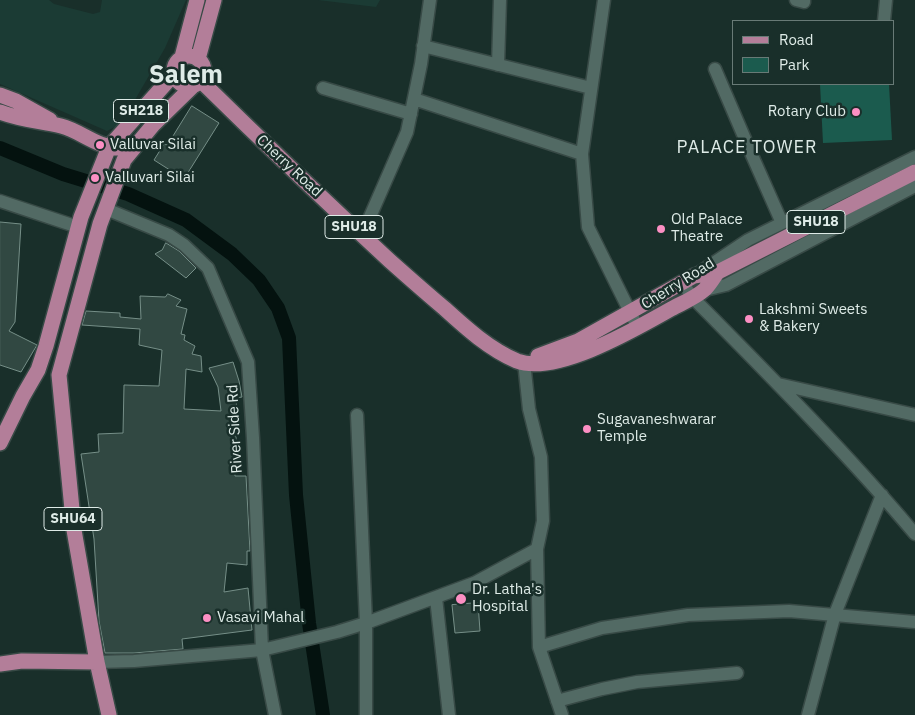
<!DOCTYPE html>
<style>
body{margin:0}
#map{position:relative;width:915px;height:715px;overflow:hidden;background:#192f2a;font-family:"IBM Plex Sans",sans-serif}
canvas{display:block}
.legend{position:absolute;left:732px;top:20px;width:162px;height:65px;box-sizing:border-box;background:#192f2a;border:1px solid #687a76;margin:0;padding:6px 9px;list-style:none;font-size:15px;color:#deebe7}
.legend li{display:flex;align-items:center;gap:10px;height:25px}
.legend b{width:25px;border:1px solid #687a76}
</style>
<div id="map">
<canvas width="915" height="715"></canvas>
<ul class="legend">
<li><b style="height:6px;background:#b37e99"></b>Road</li>
<li><b style="height:14px;background:#1b5b4e"></b>Park</li>
</ul>
</div>
<script>
const g = document.querySelector('canvas').getContext('2d');
g.lineJoin = 'round';
function fillPath(path, color) {
  g.fillStyle = color;
  g.fill(path, 'evenodd');
}
function stroke(path, color, width, dash) {
  g.strokeStyle = color;
  g.lineWidth = width;
  g.lineCap = dash ? 'butt' : 'round';
  g.setLineDash(dash || []);
  g.stroke(path);
}
function write(font, color, halo, rows, align = 'center') {
  g.font = font + ' "IBM Plex Sans",sans-serif';
  g.lineWidth = 5;
  g.setLineDash([]);
  g.textBaseline = 'middle';
  g.strokeStyle = halo;
  g.fillStyle = color;
  for (const [text, x, y, turn = 0] of rows) {
    g.save();
    g.translate(x, y);
    g.rotate((+turn || 0) * Math.PI / 180);
    g.textAlign = isNaN(turn) ? turn : align;
    if (halo) g.strokeText(text, 0, 0);
    g.fillText(text, 0, 0);
    g.restore();
  }
}
fillPath(new Path2D(`
 M0,0H49L54,4L93,14L100,12L102,0H186L165,48L121,124L107,131L0,84Z
 M318,0H380L376,7Z`), '#1b3b34');
fillPath(new Path2D(`
 M820,84H889L892,140L823,143Z`), '#1b5b4e');
stroke(new Path2D(`
 M0,148L63,174L128,194L186,220L232,254L259,280L278,308L289,338L296,495L309,623L323,715`), '#04120f', 14);
const building = new Path2D(`
 M192,106L219,123L184,179L154,160L164,144L167,145Z
 M0,222L21,224L15,322L9,331L37,345L21,372L0,365Z
 M166,243L179,251L196,268L186,278L155,254L162,250Z
 M168,294L181,300L176,306L187,309L181,334L185,335L184,340L195,346L192,354L201,356L202,372L186,369L184,409L221,411L218,387L209,368L233,362L239,381L242,397L236,398L238,424L236,425V449H234L235,476H246L250,551H247V565L227,563L224,592L248,588L252,630L182,639L183,649L134,653H105L99,621L94,539L81,454L99,452L98,434L123,433L124,385L159,386L162,350L139,345L140,329L82,325L86,311L120,313V317L141,319L140,296L165,297Z
 M478,603L480,631L455,633L452,605Z`);
fillPath(building, '#314842');
stroke(building, '#768f88', 1);
const minor = new Path2D(`
 M796,0L804,2V0
 M884,21L886,0
 M423,46L591,88
 M498,65L500,0
 M715,69L751,153L782,223
 M323,88L411,114
 M414,99L582,154L588,227L638,328
 M582,154L604,0
 M0,201L78,227
 M106,209L169,235L184,245L208,268L248,362L253,438L262,650L275,715
 M362,235L407,132L421,64L430,0
 M694,276L748,240L915,157
 M682,282L692,297C768,374 845,451 915,534
 M705,290L726,285L915,186
 M778,384L915,415
 M357,415L366,623V715
 M537,549L539,647L562,715
 M436,598L449,715
 M539,647L602,628L688,615L789,611L915,622
 M97,662L134,661L262,650L337,632L366,623L474,583L537,549L543,521L541,457L529,409L524,362
 M557,701L602,689L637,682L737,673
 M808,715L835,614L882,495`);
const major = new Path2D(`
 M174 71a15 15 0 1 1 30 0a15 15 0 1 1-30 0Z
 M182,57L197,0
 M198,59L214,0
 M201,81C263,142 326,202 390,261C408,277 426,293 444,308C466,328 489,349 517,361C556,376 637,328 671,309C682,303 695,298 704,290C709,286 713,278 718,272
 M0,95L16,101L50,120
 M0,112C20,120 40,121 61,126C81,131 96,147 119,148
 M538,356L578,341L694,276L718,272L915,172
 M0,443L23,396L38,370L46,346L81,217L109,147L174,74
 M0,664L22,661L97,662
 M109,715L97,662L74,530L59,375L100,224L124,160L153,125L192,87`);
stroke(minor, '#384a46', 15);
stroke(major, '#384a46', 18);
stroke(minor, '#526a64', 12);
stroke(major, '#b37e99', 15);
for (const [x, y, r, color] of [
 [856,112,5,"#fc8fc3"],
 [100,145,5,"#fc8fc3"],
 [95,178,5,"#fc8fc3"],
 [661,229,5,"#fc8fc3"],
 [749,319,5,"#fc8fc3"],
 [587,429,5,"#fc8fc3"],
 [461,599,6,"#fc8fc3"],
 [207,618,5,"#fc8fc3"]
]) {
  const dot = new Path2D();
  dot.arc(x, y, r, 0, 2 * Math.PI);
  g.fillStyle = color;
  g.fill(dot);
  stroke(dot, '#192f2a', 2);
}
for (const [x, y, w] of [
 [141,111,55],
 [816,222,58],
 [354,227,58],
 [73,519,58]
]) {
  const box = new Path2D();
  box.roundRect(x - w / 2, y - 11.5, w, 23, 4);
  g.fillStyle = '#192f2a';
  g.fill(box);
  stroke(box, '#deebe7', 1);
}
write('bold 14px', '#deebe7', null, [
 ["SH218",141,111],
 ["SHU18",816,222],
 ["SHU18",354,227],
 ["SHU64",73,519]
]);
write('15px', '#deebe7', '#192f2a', [
 ["Rotary Club",846,112,"right"],
 ["Valluvar Silai",110,145],
 ["Valluvari Silai",105,178],
 ["Old Palace",671,220],
 ["Theatre",671,237],
 ["Lakshmi Sweets",759,310],
 ["& Bakery",759,327],
 ["Sugavaneshwarar",597,420],
 ["Temple",597,437],
 ["Dr. Latha's",472,590],
 ["Hospital",472,607],
 ["Vasavi Mahal",217,618]
], 'left');
write('15px', '#deebe7', '#192f2a', [
 ["Cherry Road",289,166,43],
 ["Cherry Road",678,284,-32],
 ["River Side Rd",235,429,-93]
]);
g.letterSpacing = '1px';
write('18px', '#deebe7', '#192f2a', [
 ["PALACE TOWER",747,148]
]);
g.letterSpacing = '0px';
write('bold 25px', '#deebe7', '#192f2a', [
 ["Salem",186,76]
]);
</script>
